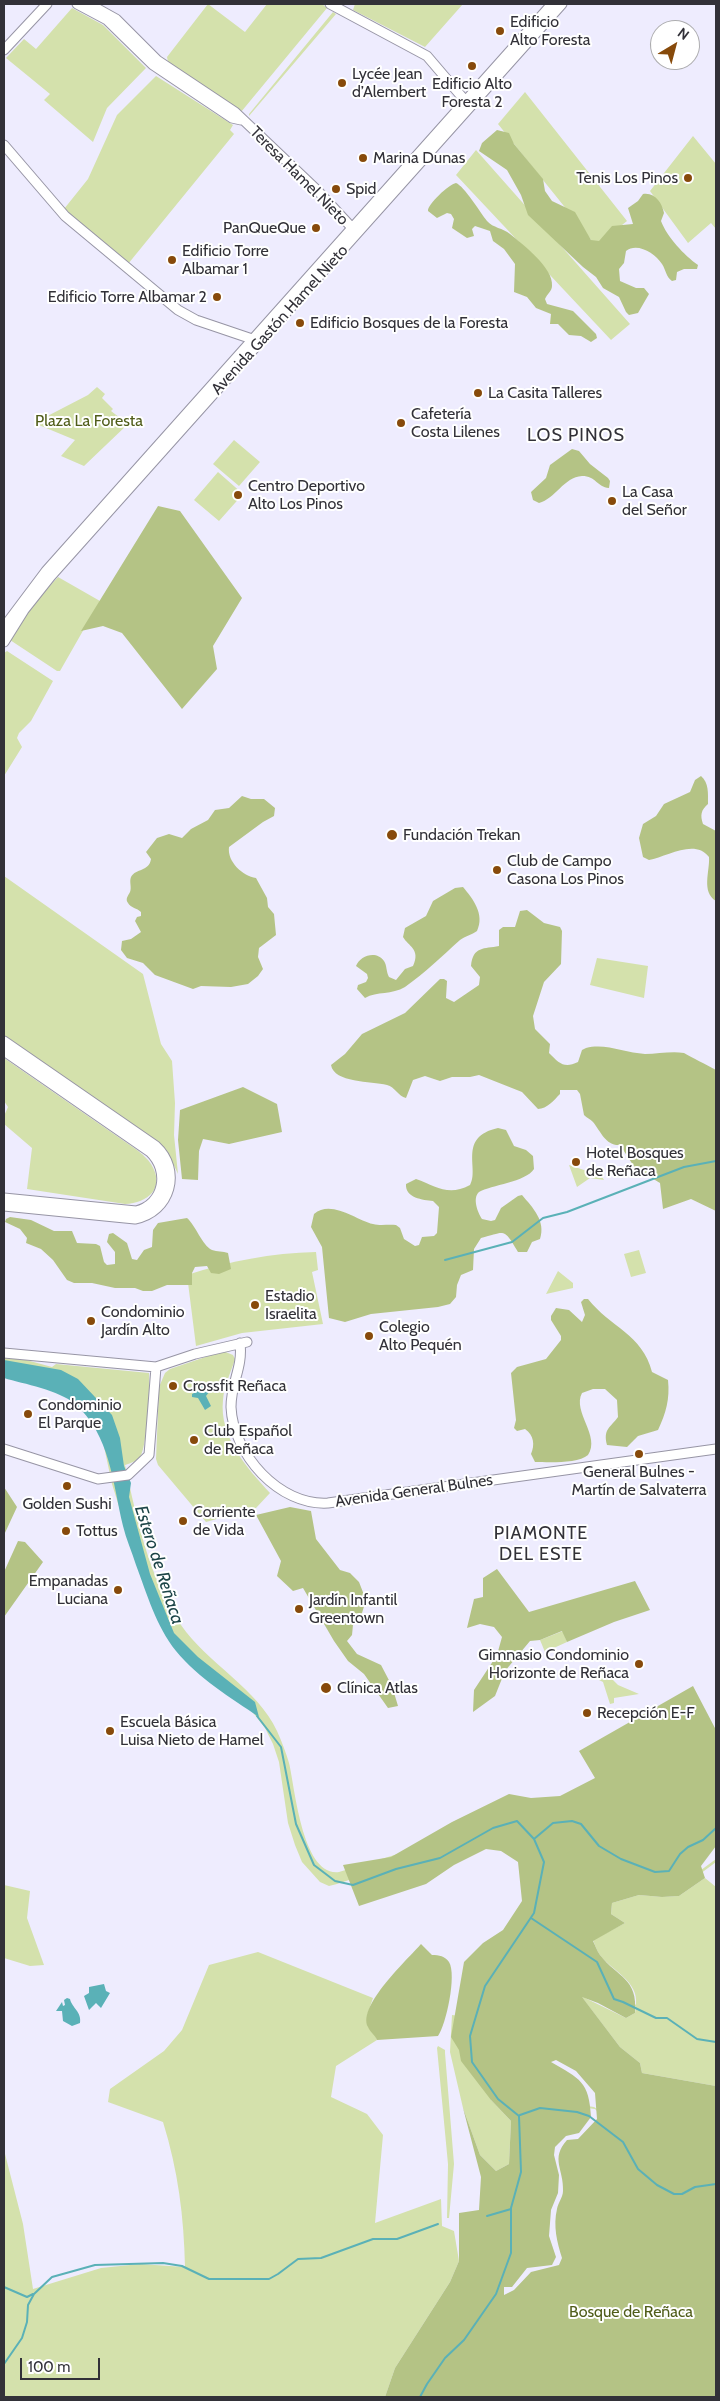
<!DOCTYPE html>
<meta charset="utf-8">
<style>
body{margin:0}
#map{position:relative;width:720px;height:2401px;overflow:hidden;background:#eeecfe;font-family:Cabin,sans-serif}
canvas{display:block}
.frame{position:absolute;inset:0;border:5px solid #323138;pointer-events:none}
.north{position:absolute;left:650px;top:20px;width:50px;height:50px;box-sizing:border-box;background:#fff;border:1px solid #adadaf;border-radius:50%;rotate:37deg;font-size:14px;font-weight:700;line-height:20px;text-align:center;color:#323138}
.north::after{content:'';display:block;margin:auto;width:18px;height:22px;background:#874a0b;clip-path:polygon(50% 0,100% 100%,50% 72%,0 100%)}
.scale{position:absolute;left:20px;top:2358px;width:80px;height:22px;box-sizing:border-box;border:2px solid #323138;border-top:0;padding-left:6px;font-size:15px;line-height:18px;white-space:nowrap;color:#323138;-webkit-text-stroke:4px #fff;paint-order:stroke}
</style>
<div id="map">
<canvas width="720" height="2401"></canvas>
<div class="frame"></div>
<div class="north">N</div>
<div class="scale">100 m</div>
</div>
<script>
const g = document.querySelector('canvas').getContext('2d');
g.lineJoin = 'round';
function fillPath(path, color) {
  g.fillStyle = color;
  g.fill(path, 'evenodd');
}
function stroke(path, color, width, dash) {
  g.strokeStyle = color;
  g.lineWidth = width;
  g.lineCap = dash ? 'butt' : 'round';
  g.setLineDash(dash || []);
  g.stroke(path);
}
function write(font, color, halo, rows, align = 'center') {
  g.font = font + ' Cabin,sans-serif';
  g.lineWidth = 4;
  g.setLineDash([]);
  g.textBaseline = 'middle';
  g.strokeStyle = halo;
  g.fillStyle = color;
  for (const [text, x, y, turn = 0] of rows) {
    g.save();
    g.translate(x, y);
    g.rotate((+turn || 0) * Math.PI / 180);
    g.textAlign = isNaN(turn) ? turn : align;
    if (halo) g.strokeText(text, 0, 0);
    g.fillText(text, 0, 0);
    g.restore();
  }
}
fillPath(new Path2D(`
 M208,4L245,32L267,4H322L327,8L241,112L168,62L167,57Z
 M355,4H463L425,47L353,10Z
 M72,8L103,25L146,68L107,108L93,142L44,100L50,94L6,58L24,39L36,49Z
 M333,12L336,14L249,116V114Z
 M156,76L233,125L230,130L234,134L128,264L64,209L88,179L117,115Z
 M525,92L627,221L596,246L498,124Z
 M693,136L716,164V229L711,223L688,243L650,191Z
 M476,150L630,324L611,340L456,175Z
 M97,387L105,394L102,398L113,409L111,411L128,424L84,466L61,456L75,440L34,423L88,395Z
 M234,440L260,462L239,486L213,464Z
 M218,472L243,494L219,521L194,500Z
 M58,577L100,601L60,671H57L10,640L34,603Z
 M7,651L53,681L31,721L19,733L17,738L22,747L4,776V653Z
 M4,876L143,974L161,1044L172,1061L175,1103L174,1135L178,1174L168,1153L146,1134L4,1035Z
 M597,958L648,966L644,998L590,985Z
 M4,1058L137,1150C142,1154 148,1159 151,1164C166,1188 148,1203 125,1204L27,1189L32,1148L4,1124V1116L8,1107L4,1101Z
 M569,1165L587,1171L599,1172L604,1180L590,1178L577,1187Z
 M639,1250L646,1273L631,1277L624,1254Z
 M316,1252L318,1270L312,1272L323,1324L242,1333L196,1346L187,1275C230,1261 271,1253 316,1252Z
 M558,1271L573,1283V1288L546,1294Z
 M223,1351L233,1355L235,1359C231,1372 224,1386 223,1400C219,1437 247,1468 270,1493L256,1508L206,1522L158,1465L156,1459L159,1387L165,1373L170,1369Z
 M4,1354L52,1367L56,1364L149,1373C150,1385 147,1445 141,1455C138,1461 131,1463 125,1465C137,1520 149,1578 181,1625C207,1663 258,1689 277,1731C282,1742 286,1753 289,1763C295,1787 302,1877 339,1872L401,1853L429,1852L441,1848L467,1827L484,1819L511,1812H529L548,1826L552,1855L545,1881L544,1891L589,1886L619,1871L641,1868L683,1876L697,1873L716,1859V1862L700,1874L683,1878L641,1870L620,1873L588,1888L565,1889L544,1894L535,1913L552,1935L582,1951L605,1979L636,2005C639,1981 612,1971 600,1955C597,1951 595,1945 593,1940L625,1923L611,1914L612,1903L639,1895L662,1897L679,1896L705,1878L716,1887V2086L642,2073L640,2063L620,2047L581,1996L626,2018L635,2013L636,2007L611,1988L580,1952L551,1935L542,1922L534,1915L519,1928L496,1963L476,2017L487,2019L484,2044L504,2081L500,2086L506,2094L527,2104L535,2106L545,2102L574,2104L594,2107L602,2112L608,2136L628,2164C631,2166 635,2165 638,2167C642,2170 642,2174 645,2177C654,2190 672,2201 688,2200C698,2200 708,2192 716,2192C679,2206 662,2204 638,2169L627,2164L607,2135L603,2117L595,2109L555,2104H545L534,2107L507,2096C513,2110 522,2119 518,2135L511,2243C504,2267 481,2331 461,2344C458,2346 453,2346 450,2347C442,2350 436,2356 430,2361L429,2374L416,2385L411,2397H408L415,2381L426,2373L428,2360L445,2343L465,2330L487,2293L498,2264L510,2199L515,2126L510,2113L496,2093L491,2100L511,2121L509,2164L496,2171L480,2155L463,2108L450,2052L452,2015L470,2017L492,1960L517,1924L528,1913L538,1892L548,1855L542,1833L526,1822L502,1823L476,1834L459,1848L441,1856L379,1870L337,1884L329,1886L320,1882L302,1862L295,1845L288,1823L279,1762L273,1744L265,1728L247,1705L208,1669L186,1653L170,1637L155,1610L136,1561L112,1484L100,1428L88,1410L63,1390L31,1379L4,1373Z
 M563,1631L567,1642L545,1652L540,1640Z
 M602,1669L618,1685L639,1694L614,1698V1703L610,1704L603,1682L599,1680L596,1671Z
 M4,1885L30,1891L27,1918L44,1965L30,1966L4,1958Z
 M258,1952L373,1998L367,2016L377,2040L336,2066L331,2097L367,2114L383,2135L375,2223L441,2199L442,2226L454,2231L459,2261L450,2282L395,2368L385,2397H4V2150L23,2224L33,2289L101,2268L140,2264L185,2267C184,2217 178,2170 163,2122L108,2102L110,2089L164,2051L182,2030L209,1965Z
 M438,2046L445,2050V2053L454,2164L449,2218H447L448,2164L437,2048Z`), '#d4e1ac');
fillPath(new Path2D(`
 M497,130L509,133L514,144L543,179L545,191L552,201L575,212L591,240L599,241L612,226L633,224L628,208L638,201L643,194C655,192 662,203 664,213L661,221C667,237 684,255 698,265L697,269H684L677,272L676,280L672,281C666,277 666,270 662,264C655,253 637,242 626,251L624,263L619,269L620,281L636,288H644L649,294L638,313L629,315L626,312L619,297L603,288L596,277L583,267L528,215L521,195L507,170L479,151L482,143Z
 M456,183C464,186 480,212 487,221C493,228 503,228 510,234C522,244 554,268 552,286C552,291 547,294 545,299L547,304L573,311L596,334L597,338L591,342L581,336L569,335L558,324H550L551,314L536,308L527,297L514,292L515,264L504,249L493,241L490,231L475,226L472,229L474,236L467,238L452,228L454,219L451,214L447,213L437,218L428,211C427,205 449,184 456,183Z
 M572,449L579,451L590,464L608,478L610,481L609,488C597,487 596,476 582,476C564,477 555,499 539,503L533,500L531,492L546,478L550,465Z
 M158,506L180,511L242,598L213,646L217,669L182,709L122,633L103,626L81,631Z
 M701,776C709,783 708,793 708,804C701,810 700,815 703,824L716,831V901C701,892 710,871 709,857C695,838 666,857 649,860L643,857L639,838L643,824L656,816L664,804L690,792L695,780Z
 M242,796L251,799H264L275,808L274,816L263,822L229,847C227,862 243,876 256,878L267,898L268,907L274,914L276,935L259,948L258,957L263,969L258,976L248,984L231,987L201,986L193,989L155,975L143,963L127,958L121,950L122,941L131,939L141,932L135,921L137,917L141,916V912C137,908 131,908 128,903C125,899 128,896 130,892C132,887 129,882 131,877C136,868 149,872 151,859L146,852L157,838L169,834L182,838L191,829L208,820L215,810L229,808Z
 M463,887C473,899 485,914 477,931C472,935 465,936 460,940C442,956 425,973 405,987C392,995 377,991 365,998L357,989L358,985L366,982L368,978L367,974L356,966C360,956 376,950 384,961C387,965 386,972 389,977L396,980L405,969L413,966C421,949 408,946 403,937L405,928L426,916L433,901L455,888Z
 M527,910L544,923L560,927L562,931L561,964L544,982L533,1016L535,1029L550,1044L549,1053C559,1063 564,1069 578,1062L582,1050L586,1048C606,1043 625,1053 645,1054C658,1054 671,1051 684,1053C693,1058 705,1064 716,1070V1211L691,1199L663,1209L660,1183L635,1168L620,1145C606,1146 601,1132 593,1122C590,1119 587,1118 584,1115L580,1094L577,1090H560V1094C554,1100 547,1109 538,1109L522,1092L479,1075L470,1077H452L440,1081L425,1076L413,1080L406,1098C398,1096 395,1087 387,1085C371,1081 334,1083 331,1065L345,1054L362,1034L405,1013L440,979H444L447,981L446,998L454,1002L479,985L480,977L471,966C473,946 484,949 499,946V930L503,927H515L520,911Z
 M243,1087L277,1104L282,1132L229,1144L203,1139L199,1151L198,1180L182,1179L178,1140L180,1110Z
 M498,1128L506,1130L514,1146L526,1150L533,1156L534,1169C526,1182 491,1185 479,1192C472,1198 478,1213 482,1219L491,1221L495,1220L501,1208L518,1196L522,1195C533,1208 546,1221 540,1239L532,1242L527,1252H518C503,1227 506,1232 481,1238L474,1249L473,1270L461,1275L457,1285L456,1297L450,1304L438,1307L371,1314L345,1322L329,1318L322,1247L311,1227L314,1214C331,1199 356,1220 373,1224C381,1226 388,1224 396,1225L400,1228L404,1239L415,1246L419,1245L422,1237L434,1236L437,1233L439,1207L433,1201C423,1200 405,1198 406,1184L416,1179C436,1186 448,1197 470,1185C480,1169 457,1137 498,1128Z
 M10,1217L31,1220L54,1231H72L77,1243L96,1244L100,1246L104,1262L107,1265L115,1264V1252L107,1242L109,1234L113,1233L127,1243L132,1259L137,1260L144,1250L152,1247L153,1230L158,1223L187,1218C196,1226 202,1245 212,1250C217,1252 223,1251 228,1253L231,1269L219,1274L211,1273L207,1266L195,1267L192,1273V1285H167L152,1291H143L135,1288H115L92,1283H74L67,1280L53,1260L41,1249L26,1243L27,1238L20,1229L5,1222L6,1219Z
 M584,1299H588C610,1327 642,1334 652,1372L668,1380C670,1399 666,1413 658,1430L638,1436L627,1447L607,1445C603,1429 610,1428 618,1417L617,1400L605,1389H593L582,1393C572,1412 601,1436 588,1455C578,1464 548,1462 535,1462L531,1454C535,1445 534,1435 525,1429L517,1431L514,1428L516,1420L511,1373L517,1367L546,1359L561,1340V1336L551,1320V1316L556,1308L569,1310L582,1322L585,1315L581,1302Z
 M4,1487L17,1507L4,1535Z
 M290,1507L311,1511L316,1539L340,1570L350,1573L359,1582L366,1600L362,1613L353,1625L352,1635L347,1641L357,1654L381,1665L392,1686L398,1706L388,1708L364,1674L348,1661L334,1641L303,1588L293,1591L277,1576L281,1561L256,1515Z
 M18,1541L25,1542L43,1562L4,1617V1572Z
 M497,1569L529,1612L635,1581L650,1610L614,1622L567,1642L562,1631L540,1640L530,1641L505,1671L495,1696L473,1712L474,1690L497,1655L502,1637L494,1627L480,1624L467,1628L474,1599L483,1597V1578Z
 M693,1686L716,1730V1846L701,1866L705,1878L679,1896L662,1897L639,1895L612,1903L611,1914L625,1923L593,1941C595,1945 597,1951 600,1955C618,1978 638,1978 635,2013L626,2018L598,2003L582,1997L620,2047L640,2063L642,2073L716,2086V2397H385L395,2368L450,2282L459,2261V2213L479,2210L481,2177L463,2108L480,2155L496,2171L509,2164L511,2121L491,2100L461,2061L459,2050L451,2037L464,1962L483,1943L503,1930L522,1901L518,1862L501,1851L486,1849L454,1865L426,1884L359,1906L343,1865L391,1857L452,1822L509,1794L531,1798L560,1796L595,1778L579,1751ZM556,2060L576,2071L595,2093L597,2119L578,2139L567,2140C550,2159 564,2169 563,2191C563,2197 558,2203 557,2209C553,2226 557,2242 562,2258L559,2265L531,2272L514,2290L504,2295V2287H512L527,2268L552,2265L556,2257L549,2236L551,2210L558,2193L559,2175L554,2155L555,2147L566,2136L579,2133L591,2117C589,2081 580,2079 551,2062Z
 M421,1944L432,1955C439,1955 445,1956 449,1962C457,1975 446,2025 438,2036L377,2040C375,2035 370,2032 368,2027C357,2006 408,1959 421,1944Z`), '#b4c385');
fillPath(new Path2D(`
 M4,1360L61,1370L78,1379L112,1415L120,1438L124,1466L131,1483L129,1497L150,1574L174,1633L198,1657L255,1702L259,1717C231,1698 198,1678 176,1651C156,1626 147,1594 136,1565C132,1552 126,1539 123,1526C113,1484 110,1434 75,1404C59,1390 24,1384 4,1378Z
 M209,1384L210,1391L206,1396L211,1406L205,1410L198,1398L192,1397V1394L198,1391L200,1385Z
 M104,1984L106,1991L110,1993L101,2008L96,2003L89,2010L84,1996L89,1993V1987Z
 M67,1998L70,1999C72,2008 82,2012 80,2023L72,2026L63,2021L62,2011H56L62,2002L63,2006L65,2005L64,2000Z`), '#5ab1b7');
stroke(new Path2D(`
 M445,1260L512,1242L543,1218L567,1212L684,1167L716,1161
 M257,1716L281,1747L296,1824L314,1865L335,1881L353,1885L396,1869L440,1858L493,1828L517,1821L534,1839L544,1862L534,1913L485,1986L470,2036L472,2062L498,2099L519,2116L521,2172L511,2208V2253L496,2294L464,2340L445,2358L427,2384L420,2397
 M534,1839L553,1823L572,1821L581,1824L599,1846L621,1859L655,1872L669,1871L680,1854L688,1847L703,1840L716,1828
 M531,1918L597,1962L614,1999L623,2002L656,2018H667L697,2039L716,2042
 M520,2115L540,2108L577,2112L589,2116L623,2142L638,2169L657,2185L674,2194H682L695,2187L716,2184
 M487,2216L511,2209
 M4,2287L27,2297L33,2294
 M4,2364L22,2338L27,2322L28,2305L34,2294L52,2277L95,2265L163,2263L182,2266L209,2279H269L278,2274L298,2259L321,2258L373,2239H397L438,2224`), '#5ab1b7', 2);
const secondary = new Path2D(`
 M77,4L107,20L153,65L232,118L241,120
 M89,4L116,19L157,60L235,112L318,191L355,231
 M330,4L427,56L468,104
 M4,145L65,216L178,310L196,320L258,341
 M4,627L46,571L552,4
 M4,642L24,610L51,576L562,4
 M4,1041L156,1146C182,1170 171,1212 135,1219L4,1206
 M4,1051L150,1152C170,1171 164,1204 136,1211L4,1198
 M240,1343C243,1368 231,1382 231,1407C233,1454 279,1506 328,1503L716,1449
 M4,1353L156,1367L195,1354L247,1342
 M4,1449L98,1479L128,1475L149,1455L156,1367`);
const primary = new Path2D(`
 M4,50L47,4`);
stroke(secondary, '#9795a5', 11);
stroke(primary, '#9795a5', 11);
stroke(secondary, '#fff', 9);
stroke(primary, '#fff', 9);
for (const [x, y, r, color] of [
 [500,31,5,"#874a0b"],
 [472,66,5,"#874a0b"],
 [342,83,5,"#874a0b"],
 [363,158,5,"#874a0b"],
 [688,178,5,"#874a0b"],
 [336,189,5,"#874a0b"],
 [316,228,5,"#874a0b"],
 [172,260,5,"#874a0b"],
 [217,297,5,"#874a0b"],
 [300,323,5,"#874a0b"],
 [478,393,5,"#874a0b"],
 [401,423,5,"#874a0b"],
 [238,495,5,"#874a0b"],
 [612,501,5,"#874a0b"],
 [392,835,6,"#874a0b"],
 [497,870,5,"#874a0b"],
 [576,1162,5,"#874a0b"],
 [255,1305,5,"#874a0b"],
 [91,1321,5,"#874a0b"],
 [369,1336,5,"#874a0b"],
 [173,1386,5,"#874a0b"],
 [28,1414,5,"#874a0b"],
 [194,1440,5,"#874a0b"],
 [639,1454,5,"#874a0b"],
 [67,1486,5,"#874a0b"],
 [183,1521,5,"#874a0b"],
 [66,1531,5,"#874a0b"],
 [118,1590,5,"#874a0b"],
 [299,1609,5,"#874a0b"],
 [639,1664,5,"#874a0b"],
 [326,1688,6,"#874a0b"],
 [587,1713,5,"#874a0b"],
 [110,1731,5,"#874a0b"]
]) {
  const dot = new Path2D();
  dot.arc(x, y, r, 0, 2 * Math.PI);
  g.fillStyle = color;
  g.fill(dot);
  stroke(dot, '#fff', 2);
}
write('16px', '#323138', '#fff', [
 ["Edificio",510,22],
 ["Alto Foresta",510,40],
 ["Lycée Jean",352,74],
 ["d’Alembert",352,92],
 ["Edificio Alto",472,84,"center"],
 ["Foresta 2",472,102,"center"],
 ["Marina Dunas",373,158],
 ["Tenis Los Pinos",678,178,"right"],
 ["Spid",346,189],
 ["PanQueQue",306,228,"right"],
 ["Edificio Torre",182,251],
 ["Albamar 1",182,269],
 ["Edificio Torre Albamar 2",207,297,"right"],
 ["Edificio Bosques de la Foresta",310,323],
 ["La Casita Talleres",488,393],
 ["Cafetería",411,414],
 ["Costa Lilenes",411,432],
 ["Centro Deportivo",248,486],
 ["Alto Los Pinos",248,504],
 ["La Casa",622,492],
 ["del Señor",622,510],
 ["Fundación Trekan",403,835],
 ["Club de Campo",507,861],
 ["Casona Los Pinos",507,879],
 ["Hotel Bosques",586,1153],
 ["de Reñaca",586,1171],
 ["Estadio",265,1296],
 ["Israelita",265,1314],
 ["Condominio",101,1312],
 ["Jardín Alto",101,1330],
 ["Colegio",379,1327],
 ["Alto Pequén",379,1345],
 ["Crossfit Reñaca",183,1386],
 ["Condominio",38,1405],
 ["El Parque",38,1423],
 ["Club Español",204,1431],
 ["de Reñaca",204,1449],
 ["General Bulnes -",639,1472,"center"],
 ["Martín de Salvaterra",639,1490,"center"],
 ["Golden Sushi",67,1504,"center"],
 ["Corriente",193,1512],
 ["de Vida",193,1530],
 ["Tottus",76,1531],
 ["Empanadas",108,1581,"right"],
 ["Luciana",108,1599,"right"],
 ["Jardín Infantil",309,1600],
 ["Greentown",309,1618],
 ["Gimnasio Condominio",629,1655,"right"],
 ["Horizonte de Reñaca",629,1673,"right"],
 ["Clínica Atlas",337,1688],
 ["Recepción E-F",597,1713],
 ["Escuela Básica",120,1722],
 ["Luisa Nieto de Hamel",120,1740]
], 'left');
write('16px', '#323138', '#fff', [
 ["Teresa Hamel Nieto",299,176,45],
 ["Avenida Gastón Hamel Nieto",280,320,-48],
 ["Avenida General Bulnes",414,1491,-8]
]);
write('16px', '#505d1a', '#fff', [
 ["Plaza La Foresta",89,421],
 ["Bosque de Reñaca",631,2312]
]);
g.letterSpacing = '1px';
write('18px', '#323138', '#fff', [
 ["LOS PINOS",576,436],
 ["PIAMONTE",541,1534],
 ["DEL ESTE",541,1555]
]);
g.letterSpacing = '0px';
write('italic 18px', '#1c4447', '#fff', [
 ["Estero de Reñaca",159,1565,72]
]);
</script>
